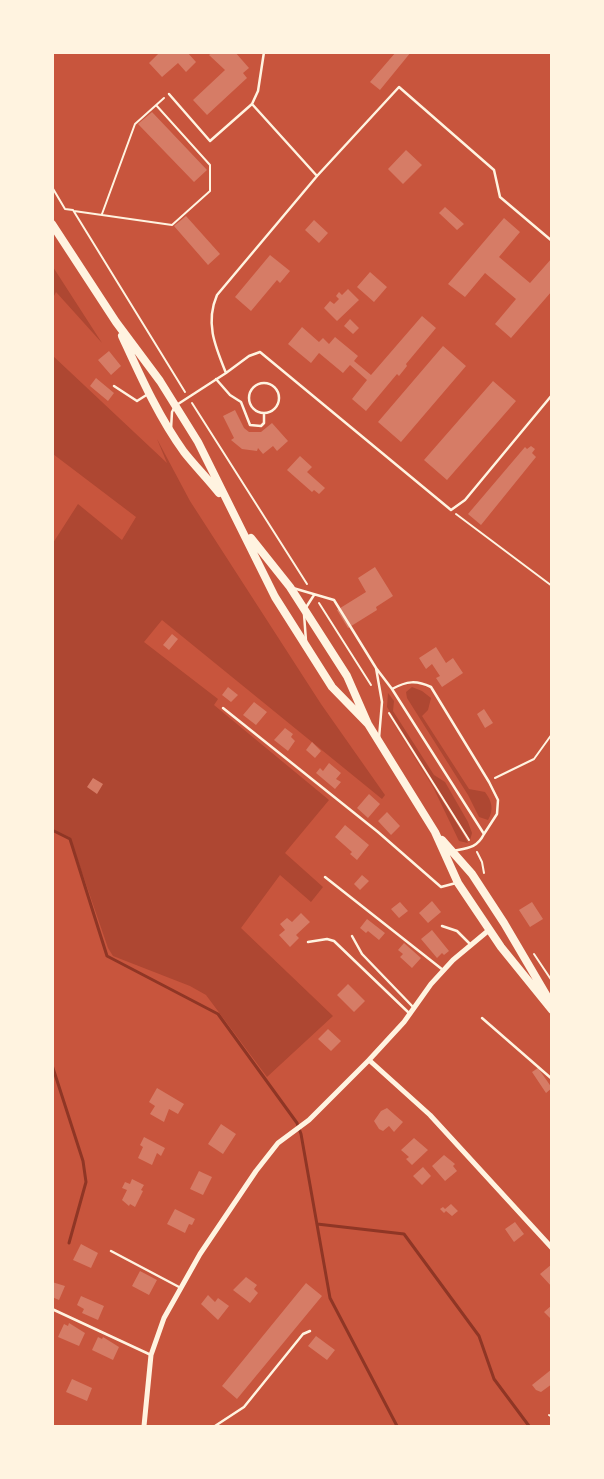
<!DOCTYPE html>
<style>
body{margin:0}
#map{position:relative;width:604px;height:1479px;overflow:hidden;background:#c8553d;font-family:Ubuntu,sans-serif}
canvas{display:block}
.frame{position:absolute;inset:0;border:54px solid #fff3e0;pointer-events:none}
</style>
<div id="map">
<canvas width="604" height="1479"></canvas>
<div class="frame"></div>
</div>
<script>
const g = document.querySelector('canvas').getContext('2d');
g.lineJoin = 'round';
function fillPath(path, color) {
  g.fillStyle = color;
  g.fill(path, 'evenodd');
}
function stroke(path, color, width, dash) {
  g.strokeStyle = color;
  g.lineWidth = width;
  g.lineCap = dash ? 'butt' : 'round';
  g.setLineDash(dash || []);
  g.stroke(path);
}
fillPath(new Path2D(`
 M53,267L102,343L56,292L53,298Z
 M52,355L167,463L157,439L190,501L321,704L385,795L382,799L162,620L144,642L218,699L214,705L329,800L285,853L323,887L311,902L280,875L241,928L333,1016L267,1077L206,995L190,986L113,956L108,948L75,852L69,839L53,829V543L78,504L122,540L136,517L53,454Z
 M412,687L422,691L431,698L428,710L422,716L469,789L485,792C492,801 494,810 488,820L479,817L468,795L407,698L406,692Z
 M388,693L394,701L393,711L434,775L445,782L468,822L472,833L470,840L387,707Z
 M390,718L462,832L468,843L459,841L433,787Z`), '#ae4732');
stroke(new Path2D(`
 M52,830L70,839L107,956L218,1014L297,1123L301,1134L330,1298L397,1426
 M52,1065L83,1161L86,1182L69,1243
 M317,1224L404,1234L479,1336L494,1379L529,1426`), '#8f3625', 3);
fillPath(new Path2D(`
 M160,52H187L196,62L186,72L178,63L162,77L149,63Z
 M213,52H235L249,68L243,73L247,78L207,115L193,100L225,70L209,55Z
 M396,52H411L380,90L370,82Z
 M152,112L207,170L194,182L138,124Z
 M406,150L422,165L403,184L388,169Z
 M445,207L464,224L457,230L439,213Z
 M186,216L220,254L208,265L174,226Z
 M504,218L520,232L499,257L530,283L552,258V291L511,338L495,324L516,299L485,273L465,297L448,284Z
 M314,220L328,233L319,243L305,230Z
 M270,255L290,271L280,283L277,280L251,311L235,297Z
 M370,272L387,287L374,302L357,287Z
 M348,289L359,300L337,321L324,308L330,301L334,304L339,299L336,296L339,292L342,295Z
 M422,316L436,328L406,364L407,366L399,376L397,374L366,411L352,399L367,380L350,365L343,373L319,353L311,363L288,344L302,327L319,342L323,338L329,344L335,337L358,356L354,361L371,375Z
 M350,319L359,328L353,334L344,326Z
 M443,346L466,366L401,442L378,422Z
 M109,351L121,366L111,375L98,360Z
 M96,378L114,393L108,401L90,386Z
 M493,381L516,401L447,480L424,460Z
 M235,410L244,428L249,432H261L272,423L288,441L277,451L273,446L263,454L258,448L257,451L242,449L231,440L234,438L223,416Z
 M531,446L535,449L532,453L536,457L481,525L468,514L525,447L527,449Z
 M300,456L312,467L307,472L325,488L319,494L314,490L312,492L287,470Z
 M375,567L393,596L376,607L377,610L348,628L337,610L366,592L358,578Z
 M172,634L178,639L169,650L163,645Z
 M436,647L446,663L453,658L463,673L442,687L436,678L440,676L432,664L426,669L419,658Z
 M228,687L238,695L231,702L222,695Z
 M254,702L267,712L256,725L243,715Z
 M484,709L493,723L485,728L477,714Z
 M285,728L293,734L291,737L295,741L288,751L274,740Z
 M312,742L321,751L315,758L306,750Z
 M329,763L341,773L336,779L341,782L335,789L316,773L320,768L323,771Z
 M93,778L103,784L97,794L87,787Z
 M369,794L380,804L368,818L357,808Z
 M387,812L400,826L391,835L378,821Z
 M345,825L369,845L357,860L350,854L352,852L335,837Z
 M362,875L369,881L360,890L354,884Z
 M432,901L441,912L428,923L419,913Z
 M400,902L408,911L399,918L391,909Z
 M532,902L543,919L530,927L519,910Z
 M301,913L310,922L296,935L299,938L290,947L279,935L285,930L280,924L287,918L292,922Z
 M367,919L385,933L379,940L368,931L366,933L360,928Z
 M432,930L449,951L444,955L442,953L437,958L421,939Z
 M404,943L421,958L412,968L400,957L403,954L398,950Z
 M348,984L365,1001L354,1012L337,995Z
 M328,1029L341,1041L331,1051L318,1039Z
 M538,1068L552,1088L546,1093L532,1072Z
 M157,1088L184,1104L178,1114L169,1109L164,1122L150,1114L155,1106L149,1102Z
 M387,1108L403,1122L394,1132L389,1126L383,1131L379,1129L374,1121L381,1111Z
 M221,1124L236,1134L223,1154L208,1144Z
 M144,1137L165,1148L161,1156L157,1153L152,1165L138,1158L143,1147L140,1145Z
 M414,1138L428,1150L412,1165L406,1159L409,1157L401,1150Z
 M444,1155L455,1164L453,1166L457,1171L445,1181L432,1166Z
 M423,1167L431,1176L422,1185L413,1176Z
 M199,1171L212,1177L203,1195L190,1189Z
 M132,1179L144,1185L141,1190L143,1191L135,1207L130,1204L129,1206L122,1200L127,1190L122,1188L125,1182L130,1184Z
 M451,1204L458,1211L452,1216L446,1211L444,1213L440,1209L443,1207L445,1209Z
 M175,1209L195,1219L192,1225L189,1224L185,1233L167,1224Z
 M515,1222L524,1234L514,1242L505,1229Z
 M81,1244L98,1253L91,1268L73,1260Z
 M552,1264V1287L540,1274Z
 M140,1271L157,1280L149,1295L132,1286Z
 M246,1277L257,1285L254,1289L258,1293L250,1303L233,1290Z
 M52,1282L65,1286L59,1300L52,1297Z
 M306,1283L322,1296L237,1399L222,1386Z
 M208,1295L215,1302L218,1298L229,1306L218,1320L201,1304Z
 M81,1296L104,1306L98,1320L82,1313L84,1309L77,1305Z
 M552,1305V1320L544,1312Z
 M69,1323L85,1333L79,1346L58,1337L64,1324L68,1326Z
 M316,1336L335,1350L327,1360L308,1346Z
 M98,1337L102,1339L103,1337L119,1347L113,1360L92,1350Z
 M552,1369V1384L541,1392L536,1390L532,1385Z
 M72,1379L92,1388L87,1401L66,1392Z`), '#d67c66');
stroke(new Path2D(`
 M52,187L65,209L73,210L185,392
 M74,211L172,225L210,191V165L156,105
 M102,214L135,124L164,98
 M192,403L307,584
 M456,514L552,586
 M319,603L371,685
 M389,713L469,840
 M495,778L534,759L552,734
 M477,852L482,862L484,873
 M534,954L552,981
 M549,1415L552,1417`), '#fff3e0', 2);
stroke(new Path2D(`
 M264,52L258,91L252,104L317,176
 M169,94L210,141L252,104
 M226,373L249,356L260,352L451,510L465,500L552,395
 M216,379L230,395L241,402L250,425L261,426L264,423V413
 M249 398a15 15 0 1 1 30 0a15 15 0 1 1-30 0Z
 M114,386L137,401L148,394
 M171,429L172,412L175,406L226,373C215,346 205,323 217,295L317,176L399,87L494,170L500,197L552,241
 M293,588L334,600L376,668L382,702L379,738
 M305,609L314,595
 M304,614L306,641
 M376,668L392,689L484,834C477,848 468,848 453,851
 M392,689C407,681 416,680 431,687L489,782L498,800L497,814L484,834
 M223,708L378,832L441,887L456,883
 M325,877L443,970
 M442,926L457,931L471,945
 M352,936L362,954L414,1008
 M308,942L327,939L334,941L409,1013
 M482,1018L552,1079
 M111,1251L179,1287
 M52,1309L151,1355
 M215,1426L244,1407L303,1334L310,1331`), '#fff3e0', 2.5);
stroke(new Path2D(`
 M369,1060L430,1115L552,1248
 M144,1426L151,1355L164,1318L200,1254L256,1171L278,1143L309,1120L369,1060L404,1022L431,984L453,960L489,930`), '#fff3e0', 5);
stroke(new Path2D(`
 M52,224L116,322L160,381L198,442L275,597L332,687L368,724
 M122,336C140,375 158,416 184,452C195,466 208,479 219,493
 M251,538L290,587L347,676L368,724L435,832L458,883L501,947L552,1010
 M442,840L472,874L504,923L551,1003`), '#fff3e0', 8);
</script>
